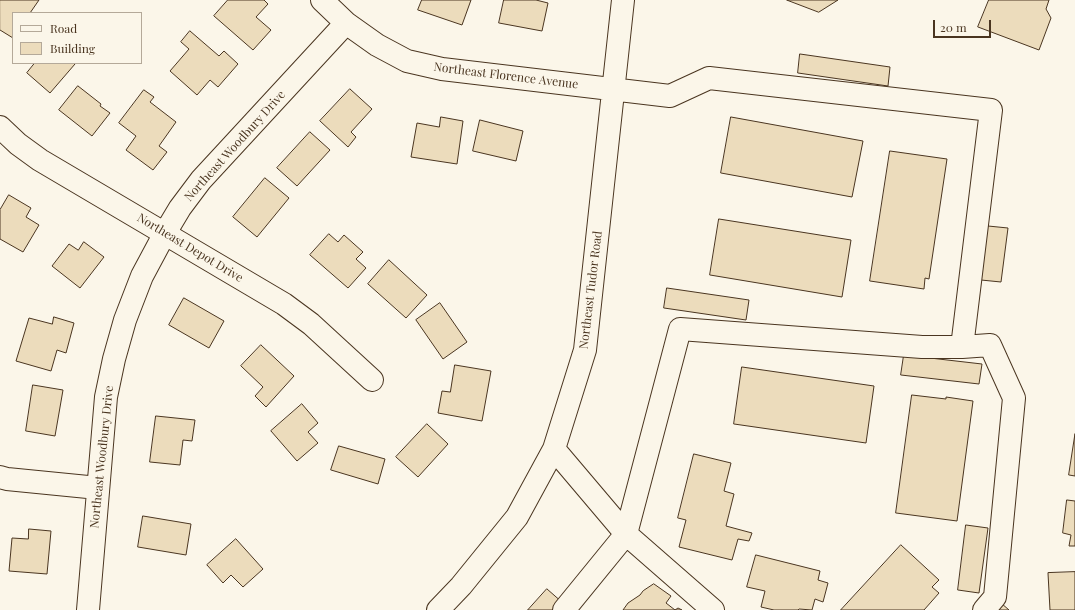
<!DOCTYPE html>
<style>
body{margin:0}
#map{position:relative;width:1075px;height:610px;overflow:hidden;background:#fbf6e9;font-family:"Playfair Display",serif}
canvas{display:block}
.legend{position:absolute;left:12px;top:12px;width:130px;height:52px;box-sizing:border-box;background:#fbf6e9;border:1px solid #b4a999;margin:0;padding:5px 7px;list-style:none;font-size:12px;color:#4a3520}
.legend li{display:flex;align-items:center;gap:8px;height:20px}
.legend b{width:20px;border:1px solid #b4a999}
.scale{position:absolute;left:933px;top:20px;width:58px;height:18px;box-sizing:border-box;border:2px solid #4a3520;border-top:0;padding-left:5px;font-size:12px;line-height:14px;white-space:nowrap;color:#4a3520;-webkit-text-stroke:3px #fbf6e9;paint-order:stroke}
</style>
<div id="map">
<canvas width="1075" height="610"></canvas>
<ul class="legend">
<li><b style="height:5px;background:#fbf6e9"></b>Road</li>
<li><b style="height:11px;background:#ecdcbc"></b>Building</li>
</ul>
<div class="scale">20 m</div>
</div>
<script>
const g = document.querySelector('canvas').getContext('2d');
g.lineJoin = 'round';
function fillPath(path, color) {
  g.fillStyle = color;
  g.fill(path, 'evenodd');
}
function stroke(path, color, width, dash) {
  g.strokeStyle = color;
  g.lineWidth = width;
  g.lineCap = dash ? 'butt' : 'round';
  g.setLineDash(dash || []);
  g.stroke(path);
}
function write(font, color, halo, rows, align = 'center') {
  g.font = font + ' "Playfair Display",serif';
  g.lineWidth = 3;
  g.setLineDash([]);
  g.textBaseline = 'middle';
  g.strokeStyle = halo;
  g.fillStyle = color;
  for (const [text, x, y, turn = 0] of rows) {
    g.save();
    g.translate(x, y);
    g.rotate((+turn || 0) * Math.PI / 180);
    g.textAlign = isNaN(turn) ? turn : align;
    if (halo) g.strokeText(text, 0, 0);
    g.fillText(text, 0, 0);
    g.restore();
  }
}
const building = new Path2D(`
 M0,0H39L30,13H13V38L0,30Z
 M228,0H264L268,4L256,17L271,30L253,50L214,16Z
 M422,0H471L462,25L418,10Z
 M504,0H536L548,3L542,31L499,23Z
 M787,0H838L819,12Z
 M989,0H1049L1046,9L1051,18L1039,50L978,27Z
 M190,31L219,56L224,51L238,64L218,87L210,80L197,95L170,71L189,49L181,42Z
 M800,54L890,67L888,86L798,73Z
 M35,63H73L75,64L50,93L27,73Z
 M78,86L101,104L100,106L110,113L92,136L59,110Z
 M350,89L372,109L351,132L356,137L348,147L320,121Z
 M144,90L154,97L150,102L176,122L159,146L167,152L153,170L126,150L136,136L119,123Z
 M441,117L463,121L457,164L411,157L417,123L439,127Z
 M731,117L863,141L852,197L721,173Z
 M480,120L523,131L516,161L473,151Z
 M310,132L330,150L297,186L277,168Z
 M890,151L947,159L929,279L925,278L924,289L870,281Z
 M265,178L289,198L257,237L233,217Z
 M9,195L31,208L26,217L39,225L23,252L0,239V210Z
 M719,219L851,240L842,297L710,275Z
 M988,226L1008,228L1001,282L981,280Z
 M329,234L338,242L344,235L363,252L356,259L366,268L348,288L310,255Z
 M84,242L104,257L80,288L52,266L69,244L78,250Z
 M389,260L427,295L406,318L368,284Z
 M667,288L749,300L746,320L664,308Z
 M184,298L224,321L209,348L169,325Z
 M440,303L467,342L443,359L416,320Z
 M54,317L74,323L66,353L57,350L51,371L16,361L29,318L52,324Z
 M261,345L294,376L266,407L255,396L263,387L241,366Z
 M904,355L982,364L979,384L901,375Z
 M455,365L491,371L482,421L438,413L442,391L450,392Z
 M742,367L874,386L866,443L734,424Z
 M33,385L63,390L55,436L26,431Z
 M912,395L946,399V397L973,401L957,521L896,513Z
 M302,404L318,423L308,432L318,443L297,461L271,431Z
 M156,416L195,420L192,441L183,440L180,465L150,462Z
 M427,424L448,444L418,477L396,457Z
 M1075,434V476L1069,475Z
 M339,446L385,459L378,484L331,470Z
 M694,454L731,463L724,491L734,494L726,526L752,533L749,541L738,539L732,560L679,547L686,520L678,518Z
 M1067,500L1075,501V546H1069L1071,535L1063,533Z
 M143,516L191,524L186,555L138,547Z
 M966,525L988,528L979,593L958,590Z
 M29,529L51,531L47,574L9,571L12,538L28,539Z
 M236,539L263,569L243,587L231,575L223,583L207,565Z
 M901,545L939,580L932,587L939,593L924,610H841Z
 M756,555L820,571L818,580L828,583L823,602L815,599L812,610L799,609L798,610H774L761,607L765,591L747,587Z
 M1075,572V610H1050L1048,573Z
 M654,584L671,596L666,603L675,610L678,608L682,610H623L628,603L640,595L643,591Z
 M547,589L563,603L557,610H528Z
 M1001,603L1009,610H994Z`);
fillPath(building, '#ecdcbc');
stroke(building, '#4a3520', 1);
const minor = new Path2D(`
 M322,0L346,23L377,45L407,61L442,69L670,96L709,78L991,110L962,347L990,345L1014,398L995,597L984,610
 M0,127L18,144L40,160L284,304L311,324L372,380
 M554,449L626,534L713,610
 M0,477L7,479L98,488
 M88,610L106,397L114,359L125,320L142,276L165,233L180,208L201,180L346,23
 M438,610L461,586L517,517L554,449L585,350L623,0
 M564,610L626,534L680,329L922,347H962`);
stroke(minor, '#4a3520', 24);
stroke(minor, '#fbf6e9', 22);
write('12px', '#4a3520', '#fbf6e9', [
 ["Northeast Florence Avenue",506,76,7],
 ["Northeast Woodbury Drive",235,146,-48],
 ["Northeast Depot Drive",190,248,31],
 ["Northeast Tudor Road",591,290,-83],
 ["Northeast Woodbury Drive",102,457,-84]
]);
</script>
